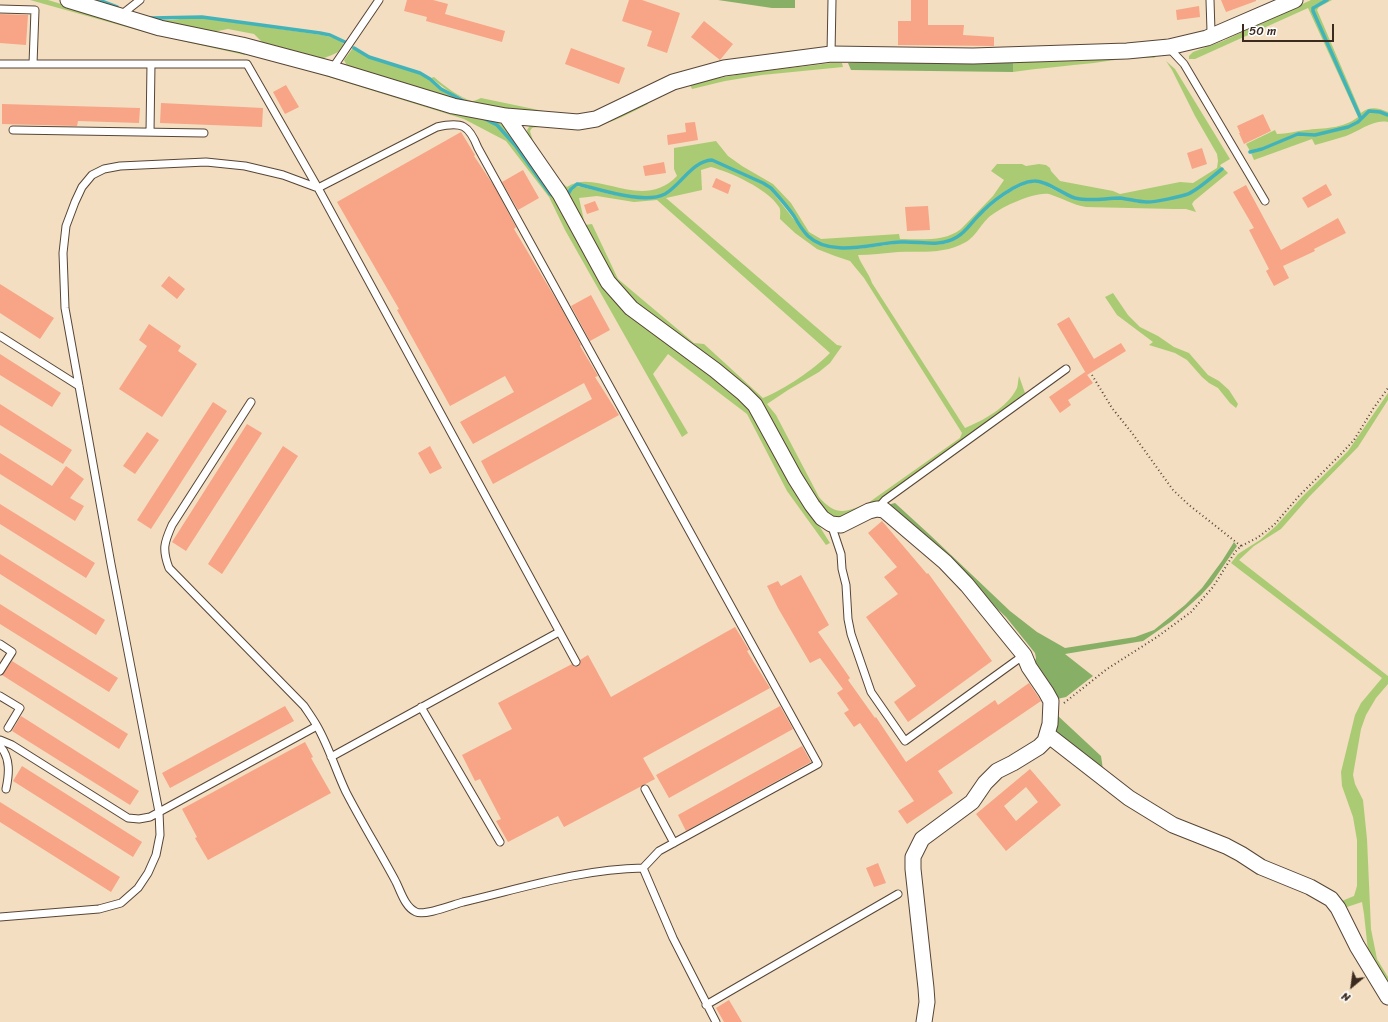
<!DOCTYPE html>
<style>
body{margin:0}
#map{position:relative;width:1388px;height:1022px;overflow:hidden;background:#f3dec1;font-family:Sriracha,sans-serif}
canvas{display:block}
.north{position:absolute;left:1332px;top:966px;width:40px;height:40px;-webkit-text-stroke:3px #fff;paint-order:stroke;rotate:209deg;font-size:11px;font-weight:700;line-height:16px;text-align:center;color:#3b2a1e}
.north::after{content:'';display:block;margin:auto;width:14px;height:18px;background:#3b2a1e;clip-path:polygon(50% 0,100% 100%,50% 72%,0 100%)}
.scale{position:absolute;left:1242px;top:24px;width:92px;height:18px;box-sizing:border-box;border:2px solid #3b2a1e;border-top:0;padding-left:5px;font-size:12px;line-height:14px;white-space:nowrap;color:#3b2a1e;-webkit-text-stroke:3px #fff;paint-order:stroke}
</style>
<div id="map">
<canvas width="1388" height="1022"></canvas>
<div class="north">N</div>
<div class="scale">50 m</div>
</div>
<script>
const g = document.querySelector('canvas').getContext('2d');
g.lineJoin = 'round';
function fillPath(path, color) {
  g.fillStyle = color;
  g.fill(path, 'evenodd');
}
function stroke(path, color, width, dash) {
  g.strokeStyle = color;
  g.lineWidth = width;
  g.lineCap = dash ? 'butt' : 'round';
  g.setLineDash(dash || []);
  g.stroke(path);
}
fillPath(new Path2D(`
 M30,0H48L132,26L245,53V55L155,35Z
 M1311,0H1325L1313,6L1312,11L1360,118L1357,121L1340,129L1315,134L1298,133L1261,148L1255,149L1250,151L1246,144L1275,130L1277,134C1287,134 1296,131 1306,130C1323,128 1343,129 1358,117L1308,8L1195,59H1189V56L1193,52L1223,41Z
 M1328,0H1332L1319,7L1317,10L1361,113C1370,106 1378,108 1388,112V114L1380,111L1369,110L1361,117L1313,11L1314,8Z
 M189,18H203L322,35L338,39L344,44L338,52L332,55L324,58L312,60L262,45V42L254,34L228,29L213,32L149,19L172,20Z
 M353,48L368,57L421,74L429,80L440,90L462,101L348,68L344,60Z
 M1149,55L1156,58C1135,57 1115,60 1094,63C1067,66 1040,68 1013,72V60Z
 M278,58L441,108L480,118L497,125L514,145L550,194L557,198L550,194L515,144L497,125L483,118L497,121L514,134L520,140L559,196L613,297L637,320L700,364L751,406L786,473L830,543L826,545L787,491L747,414L668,354L653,374L688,433L682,437L565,230L549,197L506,141L464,119L277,61Z
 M1166,61L1175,69L1230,159L1220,165L1222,168C1211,176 1201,185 1190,192C1182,197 1150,202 1140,201C1132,200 1124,197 1116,198C1102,198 1089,201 1074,197C1061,193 1046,178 1032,180C1012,183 991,201 977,216C971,222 966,230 958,235C941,248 921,241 902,241C877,241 840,255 816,241C806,235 801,224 794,216C787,206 779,197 772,187L763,182L712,160C693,160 681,184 665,193C645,204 598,188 576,183L570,188L567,194L529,139L527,130L531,124L647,102L648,104C625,116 602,128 576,129C563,130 543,125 532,128L530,131L533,141L560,181L567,187C596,167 641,213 677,176L674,169V148L716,141L728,156L742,166L773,184L791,203L809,232L821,239L899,234L900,239C920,239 945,242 961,229L993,196L1004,180L991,171L997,164H1022L1026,166L1039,164L1046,165L1050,168L1051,171L1060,181L1113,191L1120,194L1180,182L1193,183L1217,168L1218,161L1217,154L1195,116L1172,70Z
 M831,63H842L843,67L762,75L725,81L692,89L690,85C735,72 784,69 831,63Z
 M434,77C443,85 460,98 472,101C475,101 478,99 481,98L553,113L475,108L463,98L451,93L431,78Z
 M1369,112L1379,113L1388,116V122C1373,119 1360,131 1346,136C1336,139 1326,142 1315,145L1312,139L1254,160L1251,153L1256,151L1262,150L1299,135L1315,136L1348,128L1359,123Z
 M712,161L762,184L770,189L807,236L816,243L835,248L857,249L902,243L936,245L948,243L958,238L966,231L979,216L997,201L1011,191L1026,184L1034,182L1041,183L1064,195L1085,201L1122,199L1139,203H1154L1190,194L1224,169L1228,173L1194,201L1192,204L1196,212L1186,209H1174L1086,207C1073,205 1062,198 1049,194C1035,191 998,208 988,218C978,228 975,239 960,245C940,254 919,251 898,252C884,253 871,255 858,255C861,265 869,273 872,283L965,428C984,420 1007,408 1017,388C1018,385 1018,380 1019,376L1025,393L972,434L888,494L874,506L843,516L835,517L830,515L820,507L775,430L634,305L614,280L568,195L571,189L577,186C600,191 643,205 665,195C682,187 692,162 712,161ZM711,167C730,172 768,189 779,207C781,210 780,215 780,219L795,233L817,249L835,256L850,261L864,278L962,433L960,438L868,503C846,512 836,517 819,497L776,415L767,404L788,390L819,372L830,363L842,346L837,345L666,198L702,190L701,170ZM597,196L634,202L657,200L830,353C813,370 785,389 763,398L704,344L694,343L618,279L592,224L585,225L579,198Z
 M1113,293L1128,315L1140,327L1158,336L1174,347L1189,353L1208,375L1219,381L1229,390L1238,404L1236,408L1230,403L1218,388L1209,383L1202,377L1187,360L1175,353L1149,345L1153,342L1117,315L1105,297Z
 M1388,393V400L1358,447L1309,497L1281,529L1254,546L1239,560L1388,676V684L1376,698L1366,715L1361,729L1353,775L1355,784L1363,800L1367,839L1371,929L1377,959L1388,977V992L1369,960L1364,914L1362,902L1341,909L1337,903L1354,896L1357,886V840L1353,817L1342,786L1341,772L1355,715L1361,703L1382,678L1231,563L1238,554L1260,540L1276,526L1301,498L1348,451Z`), '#aacb73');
fillPath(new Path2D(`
 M718,0H795V8H772Z
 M906,60H1013V72L851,70L848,63Z
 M895,503L930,535L1010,611L1037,632L1065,648L1135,637L1154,630L1185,605L1202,588L1222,561L1234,542L1237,546L1211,584L1201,595L1172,621L1143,641L1065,654L1093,676L1066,697L1057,699L1033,667L1036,658L1035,653L1006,617L887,505Z
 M1057,715L1101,756L1104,776L1055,737L1053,724Z`), '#87af65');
stroke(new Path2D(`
 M99,0L117,7
 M1327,0L1313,8V11L1361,119
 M151,18L202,17L320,33L330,35L345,42
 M354,48L369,57L420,73L430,79L441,89L462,100L466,103
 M483,118L497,125L515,145L550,194L555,197
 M1250,152L1262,149L1298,134L1315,135L1348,127L1358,122L1369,111L1380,112L1388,115
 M568,194L571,189L577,184C599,189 644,205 665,194C681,185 692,161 712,160L763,183L771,188C779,197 787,206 794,216C798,223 802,230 808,236C831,258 873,243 901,242C921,241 939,248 957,237C966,232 971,223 978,216C990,203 1016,182 1034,181C1046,180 1062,194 1075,198C1091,202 1105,198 1120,198C1129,199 1138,202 1147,202C1156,202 1179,197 1188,194C1198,190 1213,176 1222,169`), '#43b3ba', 3.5);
fillPath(new Path2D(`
 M407,0H433L448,4L445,14L505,31L502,42L426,21L427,17L404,11Z
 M629,0H642L680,13L667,53L647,46L652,31L622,21Z
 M911,0H928V25H964L963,35L994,37V46L898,45V21H911Z
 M1221,0H1256V1L1226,12Z
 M1199,6L1200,17L1177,20L1176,10Z
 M0,14L28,15L26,45L0,43Z
 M704,21L733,44L720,60L691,37Z
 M571,48L625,68L619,84L565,64Z
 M286,85L299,107L285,114L273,92Z
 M161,103L263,108L262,127L160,123Z
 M2,104L140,108L139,123L78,121L77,126L2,124Z
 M1263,114L1271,131L1244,144L1239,133H1240L1237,126Z
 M695,122L698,140L668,145L667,135L686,132L685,123Z
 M461,132L475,155L474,156L494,186L516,227L514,229L560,306L581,345L580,346L598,376L595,377L619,415L493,484L481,461L592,399L584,383L473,444L460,422L514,392L505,376L450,406L397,310L399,309L337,202Z
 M1202,148L1207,164L1192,169L1187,153Z
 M664,162L666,173L645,176L643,166Z
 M523,170L539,198L518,210L502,182Z
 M716,178L731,185L728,194L712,187Z
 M1326,184L1332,195L1308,208L1302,198Z
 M1246,185L1281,250L1338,218L1346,233L1314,249L1315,251L1283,266L1289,278L1274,286L1266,271L1269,269L1249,230L1254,228L1233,192Z
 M595,201L599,210L587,214L584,205Z
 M928,206L930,230L907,231L905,207Z
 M169,276L185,289L177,299L161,286Z
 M0,284L54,318L40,339L0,313Z
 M591,295L610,330L590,341L571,306Z
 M1069,317L1094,359L1121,343L1126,351L1087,375L1057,324Z
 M149,324L181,346L178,351L197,364L162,417L119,389L147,346L139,340Z
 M0,354L61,393L52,407L0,375Z
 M1085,372L1093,383L1068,400L1071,405L1060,413L1049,397Z
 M213,402L227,411L151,529L137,520Z
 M0,404L72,450L63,464L0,425Z
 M247,424L262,433L186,551L172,542Z
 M147,432L159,440L135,474L123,466Z
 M283,446L298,456L222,574L208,564Z
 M430,446L442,468L430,474L418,453Z
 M0,453L52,486L66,466L84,479L70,498L84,506L75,521L0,474Z
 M0,504L95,563L86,578L0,524Z
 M882,521L927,574L928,573L992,661L908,722L894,702L916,686L866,617L898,594L884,577L897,567L868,533Z
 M0,554L105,620L96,635L0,574Z
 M801,575L829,625L818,632L850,678L848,680L875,718L876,717L906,762L995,700L998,705L1029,683L1041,701L938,771L953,793L907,824L898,811L914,801L860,723L854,727L844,713L849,710L837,693L843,689L820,658L810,663L778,608L767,586L778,581L781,586Z
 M0,604L118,678L109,692L0,624Z
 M735,627L749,650L747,651L770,688L643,758L655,779L564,827L558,816L508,842L496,821L501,819L480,779L475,781L462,755L512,729L498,703L572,664L574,666L578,667L580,664V660L588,655L611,697Z
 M12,661L128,734L119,749L2,675Z
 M285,706L294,721L170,788L162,773Z
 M780,706L793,729L669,798L656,775Z
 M21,716L139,791L130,805L12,731Z
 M305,742L313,757L311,758L331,793L208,860L195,838L197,837L182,809Z
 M802,746L811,762L686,831L678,815Z
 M22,766L142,842L133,857L13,781Z
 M1030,769L1061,805L1006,851L976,814ZM1026,787L1038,802L1016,821L1004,806Z
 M0,802L120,877L111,892L0,822Z
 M878,863L886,883L874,887L866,868Z
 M729,1000L742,1022H724L716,1008Z`), '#f8a486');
const service = new Path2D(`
 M0,9L35,10L33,64
 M121,15L140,0
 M1208,36L1211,31L1210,0
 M1169,48L1184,64L1265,201
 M831,54L832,0
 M0,64H247L318,188L576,662
 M332,69L379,0
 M13,130L204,133
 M150,132L151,64
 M0,336L79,386
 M877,509L885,500L1066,369
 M831,524L841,554L842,569L846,585L848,619L851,634L871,692L905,741L1024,655
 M0,644L12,652L0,671
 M0,696L20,708L8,728
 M421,707L500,842
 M0,740L12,745L128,818L139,819L150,817L317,726
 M0,746C11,758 9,775 6,789
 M331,757L559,632
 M645,789L674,843
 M643,868L673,938L716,1022
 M0,917L99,909L121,903L138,888L148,873L156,855L160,835L159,812L111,564L65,308L63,253L66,226L75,202L82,187L92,175L104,169L120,166L206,162L245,166L283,175L318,188L437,127C462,121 469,125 478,148L818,764L659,851L643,868C581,869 523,888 463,902C452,905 425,916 416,912C405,907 401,892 396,882C380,852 362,823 346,792C336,771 329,747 317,726C313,719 308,712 304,706L169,568C162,549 164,543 172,525L251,402
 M706,1005L898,894`);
const minor = new Path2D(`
 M68,0L160,28L242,45L332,69L453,106L506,116L578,122L596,119L673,82L724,68L831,54L973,56L1127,51L1169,47L1207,38L1295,0
 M506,116L560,194L608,282L631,308L715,370L743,393L755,405L795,478L812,505L822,518L831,524L841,525L869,511L877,509L884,510L945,562L967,585L1024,655L1029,667L1046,692L1051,701L1050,724L1045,741L1039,747L1013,763L997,771L985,783L972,802L922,839L913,857V869L926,988L927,1002L924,1022
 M1048,735L1129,798L1173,825L1226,846L1241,854L1261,867L1310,887L1331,899L1338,908L1357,946L1388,997`);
stroke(service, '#574536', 9);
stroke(minor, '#574536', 17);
stroke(new Path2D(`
 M1092,375L1112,408L1132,433L1173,490L1189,505L1241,546
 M1064,703L1107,669L1157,637L1191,612L1213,587L1235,552L1241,546L1257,538L1274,525L1298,497L1341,454L1354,440L1373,409L1388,388`), '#574536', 2, [1, 3]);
stroke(service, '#fff', 7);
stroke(minor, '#fff', 15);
</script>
